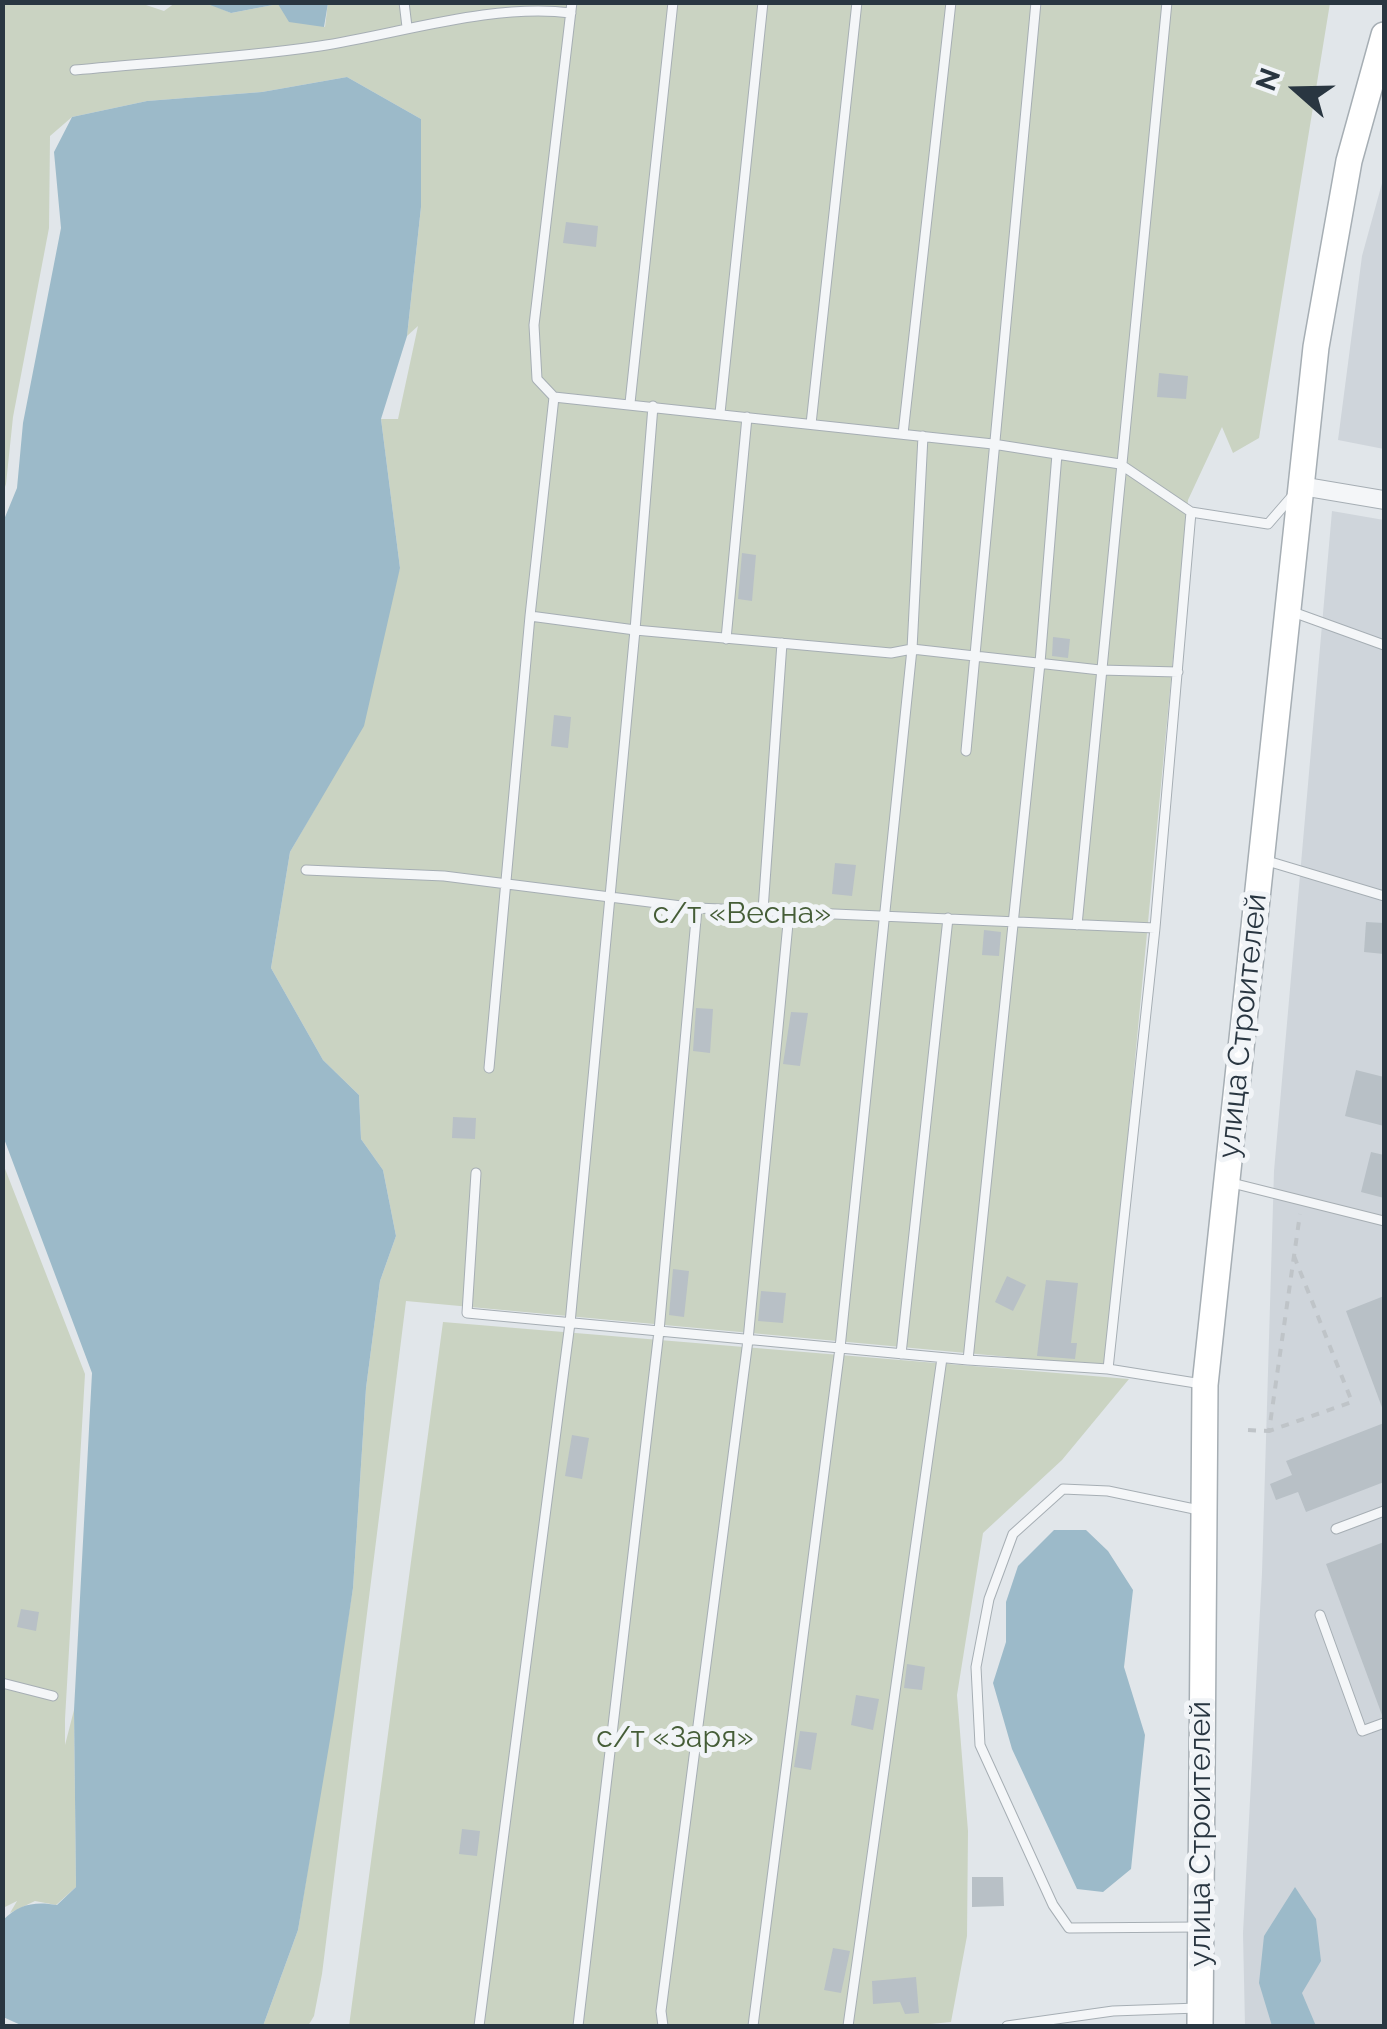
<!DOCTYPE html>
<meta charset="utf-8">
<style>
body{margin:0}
#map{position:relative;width:1387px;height:2029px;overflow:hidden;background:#e1e6ea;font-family:Raleway,sans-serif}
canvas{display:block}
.frame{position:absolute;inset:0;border:5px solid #293641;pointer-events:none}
.north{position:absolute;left:1247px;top:40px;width:100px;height:100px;-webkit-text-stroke:8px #f1f4f7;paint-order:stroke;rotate:290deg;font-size:28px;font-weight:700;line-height:40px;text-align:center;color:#293641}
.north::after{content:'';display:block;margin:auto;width:35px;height:45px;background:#293641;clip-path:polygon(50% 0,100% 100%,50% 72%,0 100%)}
</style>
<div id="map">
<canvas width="1387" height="2029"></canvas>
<div class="frame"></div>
<div class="north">N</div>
</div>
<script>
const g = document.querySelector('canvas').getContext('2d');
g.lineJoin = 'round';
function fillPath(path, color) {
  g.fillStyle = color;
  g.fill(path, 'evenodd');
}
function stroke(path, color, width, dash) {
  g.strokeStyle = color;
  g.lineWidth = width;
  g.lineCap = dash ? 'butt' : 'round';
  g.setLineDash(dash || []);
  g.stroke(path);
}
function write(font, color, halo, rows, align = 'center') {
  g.font = font + ' Raleway,sans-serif';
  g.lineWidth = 10;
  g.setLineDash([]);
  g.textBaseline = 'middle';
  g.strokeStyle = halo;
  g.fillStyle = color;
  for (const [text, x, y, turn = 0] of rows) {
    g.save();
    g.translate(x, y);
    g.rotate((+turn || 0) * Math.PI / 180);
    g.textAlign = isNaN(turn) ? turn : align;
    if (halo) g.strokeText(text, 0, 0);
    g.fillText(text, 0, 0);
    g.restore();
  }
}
fillPath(new Path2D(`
 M1384,176V449L1338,440L1362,256Z
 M1332,511L1384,520V2026H1245L1243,1933L1262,1573L1274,1171Z`), '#cfd5db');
fillPath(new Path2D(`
 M205,2L231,13L278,4L325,27L328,2L1330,3L1259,438L1233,453L1222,427L1188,500L1106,1366L406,1301L322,1974L314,2016L308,2026H263L298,1930L353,1588L366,1388L380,1281L396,1236L383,1170L361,1139L359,1095L323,1060L271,968L290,852L316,807L400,568L381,419H398L418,326L407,336L421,207V119L347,77L262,92L147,101L72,117L50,136L49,228L13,417L6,484L3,493V3H148L146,5L164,11L175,3Z
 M2,1161L85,1374L65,1719V1745L74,1710L76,1887L56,1905L35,1901L10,1913L17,1901L3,1908Z
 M443,1322L1129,1379L1062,1460L983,1533L957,1695L968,1831L967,1936L951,2022L910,2026H349Z`), '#cad3c2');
fillPath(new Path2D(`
 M205,3H328L324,27L289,22L278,4L231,13Z
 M347,77L421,119V207L407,336L381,419L400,568L364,726L290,852L271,968L323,1060L359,1095L361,1139L383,1170L396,1236L380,1281L366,1388L353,1588L334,1716L298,1930L263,2026H23L3,2017V1920C19,1904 35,1901 57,1905L76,1887L74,1710L92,1373L3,1136V522L17,488L23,423L61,228L54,152L72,117L147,101L262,92Z
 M1054,1530H1086L1108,1551L1133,1590L1124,1667L1145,1735L1131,1869L1103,1892L1077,1889L1012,1749L993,1683L1006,1642V1602L1018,1566Z
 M1295,1887L1316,1919L1321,1961L1302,1993L1316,2026H1272L1259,1983L1264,1936Z`), '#9cbac9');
fillPath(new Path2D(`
 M566,222L598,226L596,247L563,243Z
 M1159,373L1188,376L1186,399L1157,397Z
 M742,553L756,555L752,601L738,599Z
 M1053,637L1070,639L1068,658L1052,656Z
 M554,715L571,717L568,748L551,746Z
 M835,863L856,865L852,896L832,894Z
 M1366,922L1384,923V954L1364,952Z
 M984,930L1001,932L999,956L982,955Z
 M696,1008L713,1009L710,1053L693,1051Z
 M791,1012L808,1013L800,1066L783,1064Z
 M1356,1070L1384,1077V1126L1345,1116Z
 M453,1117L476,1118L475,1139L452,1138Z
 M1371,1152L1384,1155V1198L1361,1192Z
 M673,1269L689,1271L684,1317L669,1315Z
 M1007,1276L1026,1285L1013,1311L995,1302Z
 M1046,1280L1078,1283L1071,1343H1077L1075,1359L1037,1356Z
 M761,1291L786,1293L783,1323L758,1321Z
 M1384,1296V1410H1383L1346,1311Z
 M1384,1423V1482L1306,1512L1298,1492L1276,1500L1270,1484L1292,1475L1286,1461Z
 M572,1435L589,1438L582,1479L565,1476Z
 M1384,1542V1715H1382L1326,1564Z
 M21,1609L39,1612L36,1631L17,1627Z
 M907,1664L925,1667L922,1690L904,1688Z
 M856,1695L879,1699L873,1730L851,1725Z
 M800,1731L817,1733L811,1770L794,1767Z
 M462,1829L480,1831L477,1856L459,1854Z
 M972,1877H1003L1004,1906L972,1907Z
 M833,1948L850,1951L841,1993L824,1990Z
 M916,1977L919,2013L905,2014L900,2002L873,2004L872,1981Z`), '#b8c0c6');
const lane = new Path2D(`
 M404,2L407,27
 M572,2L534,325L537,379L554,397L993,444L1120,464L1191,512L1268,524L1294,494
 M75,70C157,62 240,58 320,46C399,34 491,3 571,13
 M630,403L673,2
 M720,413L763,2
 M811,424L857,2
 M903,434L951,2
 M1290,611L1384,645
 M530,616L635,630L891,653L912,649L1100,670L1178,672
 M726,639L747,417
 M966,751L1036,2
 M1264,860L1384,896
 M306,870L444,876L697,908L1155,928
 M763,910L782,643
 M1077,925L1167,2
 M489,1068L530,616L554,397
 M476,1173L467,1313L968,1360L1108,1369L1202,1384
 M1232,1183L1384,1221
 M901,1354L948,918
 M968,1360L1040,663L1057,454
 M1108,1369L1155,928L1191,512
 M1336,1529L1384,1511
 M1320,1615L1362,1731L1384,1723
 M2,1683L53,1696
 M1197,1927L1069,1928L1053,1905L980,1745L976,1667L989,1599L1013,1534L1063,1489L1108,1491L1199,1510
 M479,2026L570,1323L635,630L653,406
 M578,2026L659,1331L697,908
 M663,2026L661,2011L748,1340L789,913
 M753,2026L840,1348L912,649L923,436
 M848,2026L942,1358
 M1007,2026L1113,2011L1198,2008`);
const street = new Path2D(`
 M1301,486L1384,500`);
const secondary = new Path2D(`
 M1200,2026L1205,1385L1316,347L1349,161L1384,35`);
stroke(lane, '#a6aeb4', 11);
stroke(street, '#a6aeb4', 20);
stroke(secondary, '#a6aeb4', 28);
stroke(new Path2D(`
 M1294,1256L1352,1402L1269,1431L1300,1214
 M1248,1430L1269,1431`), '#bfc4c8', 4, [8, 8]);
stroke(lane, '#f4f6f8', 9);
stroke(street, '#f4f6f8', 18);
stroke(secondary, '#fff', 25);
write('30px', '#455d37', '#f1f4f7', [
 ["с/т «Весна»",742,914],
 ["с/т «Заря»",675,1738]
]);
write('30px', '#293641', '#f1f4f7', [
 ["улица Строителей",1243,1026,-84],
 ["улица Строителей",1201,1834,-90]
]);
</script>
